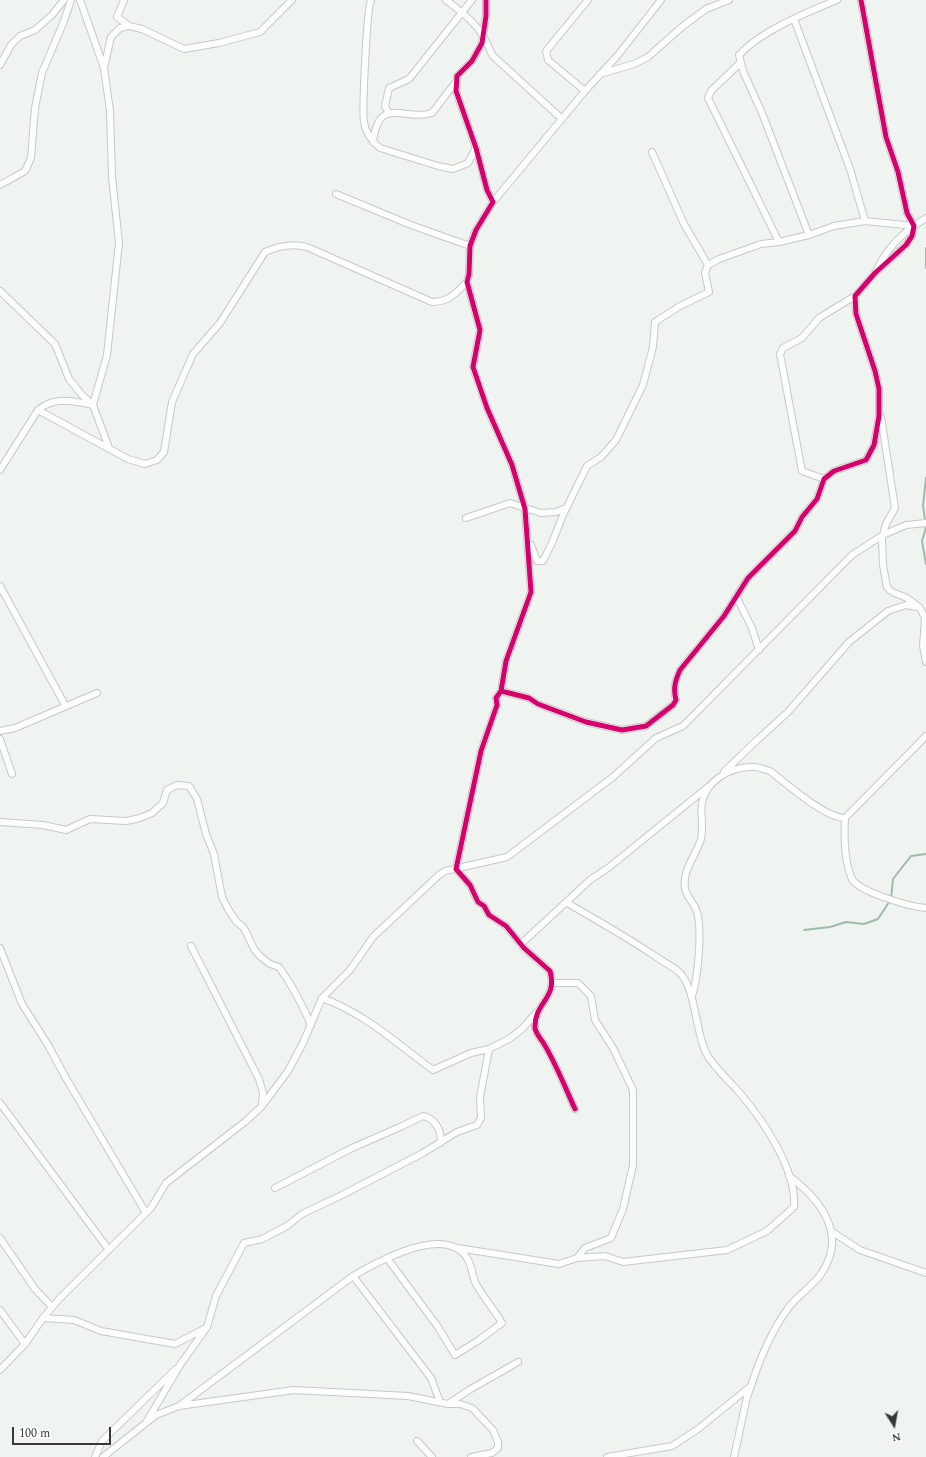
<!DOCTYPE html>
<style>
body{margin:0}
#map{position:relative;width:926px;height:1457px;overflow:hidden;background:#eff4f1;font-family:Spectral,serif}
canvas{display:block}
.north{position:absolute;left:874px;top:1405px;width:40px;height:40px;-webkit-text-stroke:3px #fff;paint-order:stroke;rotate:169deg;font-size:11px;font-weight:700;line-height:16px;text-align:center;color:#363937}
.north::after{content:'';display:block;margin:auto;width:14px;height:18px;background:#363937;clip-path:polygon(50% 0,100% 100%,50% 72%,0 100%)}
.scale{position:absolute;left:12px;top:1427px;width:99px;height:18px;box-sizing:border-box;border:2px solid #363937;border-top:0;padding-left:5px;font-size:12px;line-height:14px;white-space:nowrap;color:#363937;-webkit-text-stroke:3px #fff;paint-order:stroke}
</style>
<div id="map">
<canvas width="926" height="1457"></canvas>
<div class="north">N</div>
<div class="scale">100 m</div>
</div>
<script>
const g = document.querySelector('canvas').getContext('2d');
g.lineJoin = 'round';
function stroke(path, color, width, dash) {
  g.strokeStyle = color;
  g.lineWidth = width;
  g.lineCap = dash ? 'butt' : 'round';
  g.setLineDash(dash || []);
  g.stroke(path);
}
stroke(new Path2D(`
 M926,248V268
 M926,478L923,506L926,526
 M926,527L922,541L926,564
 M804,930L830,927L846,922L864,924L878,919L891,899L893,879L911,856L926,854`), '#9ebaa9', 2);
const street = new Path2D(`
 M124,0L117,17L129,26
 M371,0C367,8 362,110 364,122C365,132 373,142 380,148L438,166L453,169L468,163L476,148
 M446,0C459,10 475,22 483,36C487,42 489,49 493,56L562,119
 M486,0V16L482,43L472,61L457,76L456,91L476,148L487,190L493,202L476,230L470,246L469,274L467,282L480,330L473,367L487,408L512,465L525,509L531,592L506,661L501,691L496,698L497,705L481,751L456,869L470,885L478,902L484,906L489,915L506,926L524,948L550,971C558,999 534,1002 535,1028C536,1034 541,1039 544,1044C556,1064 565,1087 575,1109
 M794,19L850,169L865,221
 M740,63L711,91L708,98L779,242
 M0,65L11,45L20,36L35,30L52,15L64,0
 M104,68L111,37L120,28L129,26L142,29L184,49L219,43L260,32L292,0
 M600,74L634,64L648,57L683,26L706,9L729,0
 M585,91L548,60L546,51L588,0
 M388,112L385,106L389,88L409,79L472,0
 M373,142C379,94 404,122 432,113L455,83
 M652,152L684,224L708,265
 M0,185L25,171L31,158L35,108L42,73L64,21L71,0
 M336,194L411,225L470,246
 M493,202L585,91L618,55L661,0
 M809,235L762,113L743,71L739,55C762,30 806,13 837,0
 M876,272C883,254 898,237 914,226
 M0,291L55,344L69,379L82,395L93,405L107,355L119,243L112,177L110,111L104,68L80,0
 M38,410L128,459L145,464L157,460L164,452L172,402L193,354L220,323L265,252C279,246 292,243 307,247L432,302C449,302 456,293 467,282
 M881,417L895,508L886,524L882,539L883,565L887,587L892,592L907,598L920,608L925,618L923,646L926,662
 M0,470L38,410C54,396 74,401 93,405L109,448
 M824,479L802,471L780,354L783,348L802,338L819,318L855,296
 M466,518L510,503L541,513L556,512L566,508
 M531,545L537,561H543L552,543L563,515L587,466L601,457L616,440L643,385L653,347L655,322L680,306L709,292L705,273L708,265L719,259L761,244L779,242L809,235L834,226L865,221L914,226L926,218
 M0,586L65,705
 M736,596L752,628L759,650
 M501,691L529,698L538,704L586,722L622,730L646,726L673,705L676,700C673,689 675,681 680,670L724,616L748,578L795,531L802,517L817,499L824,479L834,471L866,460L874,445L879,416V389L875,371L856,314L855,296L875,273L906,245L912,236L914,226L907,213L898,172L886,137L861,0
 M0,731L15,728L97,693
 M0,739L12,774
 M724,772L755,742L788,712L849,642L888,611L906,605L917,607
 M845,818C844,837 844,861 852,879C859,892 911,907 926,908
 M0,822L43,825L66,830L90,819L126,821L140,818L152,813L163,803L167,790L177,785L189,786L197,799L206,834L214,854L222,897L228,909L236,921L244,928L254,949L261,957L270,964L279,967C292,985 302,1004 311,1025
 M567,903C597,920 626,937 655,956C663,962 673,966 680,973C696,990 695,1030 706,1053C713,1066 729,1081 739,1092C763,1120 797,1170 794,1207L767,1231L727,1250L623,1262L605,1256L577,1258
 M521,944L590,880L608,868L708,787
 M191,946L259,1079L263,1093L262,1104
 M0,948L22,1004L48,1045L67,1080L146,1213
 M692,996C698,978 703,927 696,909C693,902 686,896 685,888C682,870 696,856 701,839C704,827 700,814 702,803C706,781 729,768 749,767C756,766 764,769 770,771C787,784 825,818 845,818L926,736
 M322,998L350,970L373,937L439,875L445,871L507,857L613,777L656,738L683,726L852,555L883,535L906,525L926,523
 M0,1103L109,1250
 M275,1188L352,1148L400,1127L423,1116C434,1118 443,1131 440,1143
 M831,1231L860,1250L926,1273
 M0,1238L35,1289L52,1307
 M458,1248L559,1264L577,1258L585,1248L611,1238L623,1209L633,1165V1090L613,1048L595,1020L591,996L578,983H552
 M353,1276L431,1378L440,1402
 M0,1310L25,1344
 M43,1318L74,1320L101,1331L175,1344L206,1328
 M0,1370L25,1344L43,1318L60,1298L151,1208L166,1183L246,1121L262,1106L288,1071L303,1043L322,998C366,1014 396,1043 433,1070L471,1053L489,1049L509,1039L522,1029L536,1013
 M751,1386C760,1358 771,1331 789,1307C798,1295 812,1287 821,1274C848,1235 821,1200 789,1176
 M448,1404L469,1390L518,1362
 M179,1406L353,1276C379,1261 445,1224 467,1258C472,1266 472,1274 475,1282C482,1296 494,1309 502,1323L479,1340L455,1355L438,1327L387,1258
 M147,1421L180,1365L207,1327L216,1296L244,1243L262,1239L287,1226L302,1214L344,1194L423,1153L457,1132L477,1125L481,1118L480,1097L489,1049
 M417,1441L432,1457
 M95,1457L102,1441L176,1369
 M103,1457L156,1415L179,1406L294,1390L408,1396L448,1404H460L472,1408L493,1430L498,1442V1448L492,1453L471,1457
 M607,1457L672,1446L698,1429L751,1386L747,1397L734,1457`);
stroke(street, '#c6c9c7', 8);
stroke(street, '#fdfdfd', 6);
stroke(new Path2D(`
 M486,0V16L482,43L472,61L457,76L456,91L476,148L487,190L493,202L476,230L470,246L469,274L467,282L480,330L473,367L487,408L512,465L525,509L531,592L506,661L501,691L496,698L497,705L481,751L456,869L470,885L478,902L484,906L489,915L506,926L524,948L550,971C558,999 534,1002 535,1028C536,1034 541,1039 544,1044C556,1064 565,1087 575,1109
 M501,691L529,698L538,704L586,722L622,730L646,726L673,705L676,700C673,689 675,681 680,670L724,616L748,578L795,531L802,517L817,499L824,479L834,471L866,460L874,445L879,416V389L875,371L856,314L855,296L875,273L906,245L912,236L914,226L907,213L898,172L886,137L861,0`), '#d6006c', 5);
</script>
